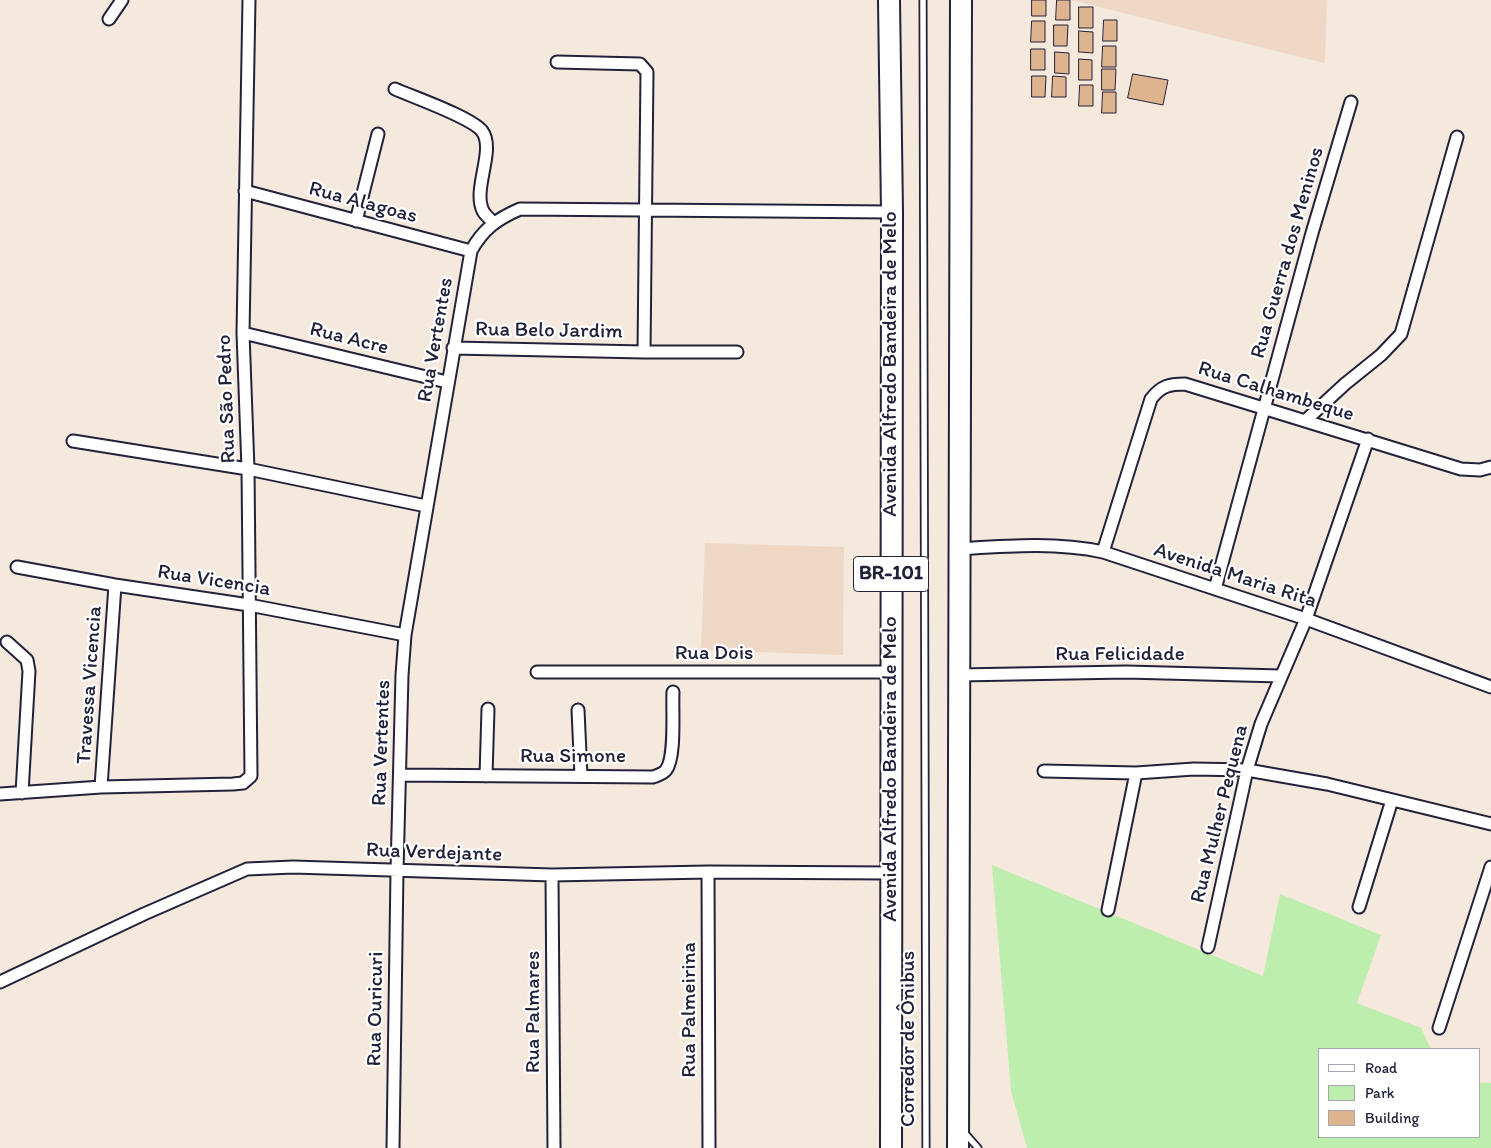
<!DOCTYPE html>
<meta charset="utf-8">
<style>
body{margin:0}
#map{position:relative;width:1491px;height:1148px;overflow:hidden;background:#f5e8dd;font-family:Itim,sans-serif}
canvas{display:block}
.legend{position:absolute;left:1318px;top:1048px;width:162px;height:90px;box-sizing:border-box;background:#fff;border:1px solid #a7a7b1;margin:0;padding:6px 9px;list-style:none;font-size:15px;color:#22223b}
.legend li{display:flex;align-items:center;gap:10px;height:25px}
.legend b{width:25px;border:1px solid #a7a7b1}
</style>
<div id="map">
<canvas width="1491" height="1148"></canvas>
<ul class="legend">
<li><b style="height:6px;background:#fff"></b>Road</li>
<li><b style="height:14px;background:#beeead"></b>Park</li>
<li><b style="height:14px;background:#ddb48d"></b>Building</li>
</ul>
</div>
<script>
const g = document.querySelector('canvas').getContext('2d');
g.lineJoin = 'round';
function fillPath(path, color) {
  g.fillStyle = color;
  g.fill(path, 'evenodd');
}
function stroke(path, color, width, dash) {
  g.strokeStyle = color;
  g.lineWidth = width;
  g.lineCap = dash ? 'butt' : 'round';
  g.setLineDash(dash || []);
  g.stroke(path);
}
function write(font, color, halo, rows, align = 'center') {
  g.font = font + ' Itim,sans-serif';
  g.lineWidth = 4.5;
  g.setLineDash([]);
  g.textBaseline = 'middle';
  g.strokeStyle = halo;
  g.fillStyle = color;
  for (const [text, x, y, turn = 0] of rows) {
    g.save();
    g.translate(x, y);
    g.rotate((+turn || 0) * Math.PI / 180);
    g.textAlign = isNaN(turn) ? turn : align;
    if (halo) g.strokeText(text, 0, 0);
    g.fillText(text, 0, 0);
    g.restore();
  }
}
fillPath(new Path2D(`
 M1071,0H1327L1325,63H1324Z
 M705,543L844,547L843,655L701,650Z`), '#eed8c5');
fillPath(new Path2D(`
 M992,865L1263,976L1280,894L1381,935L1357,1003L1421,1028L1431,1049H1320V1137H1480V1083H1491V1148H1027L1011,1091Z`), '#beeead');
const building = new Path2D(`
 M1032,0H1046V16H1032Z
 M1057,0H1070V20H1056Z
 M1079,7H1093V28H1079Z
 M1104,20H1117V41H1103Z
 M1032,21H1045V42H1031Z
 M1054,25H1068L1067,46H1054Z
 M1079,31L1093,32V53L1079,52Z
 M1103,46H1116V67H1102Z
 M1031,49H1045V70H1031Z
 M1055,52L1069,53V74L1055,73Z
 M1079,59L1092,60V80H1079Z
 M1102,69H1116L1115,90H1102Z
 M1133,74L1168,80L1163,105L1128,98Z
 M1032,76H1046L1045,97H1032Z
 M1053,76L1066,77V97H1052Z
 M1080,85H1093V106H1079Z
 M1103,92H1116V113H1102Z`);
fillPath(building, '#ddb48d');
stroke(building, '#22223b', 1);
const lane = new Path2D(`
 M923,0L926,1148
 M963,1131L978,1148`);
const street = new Path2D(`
 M109,19L122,0
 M557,62L640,64L647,72L644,352H737
 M395,89C413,97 471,117 482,131C496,150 472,189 483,211C485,215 490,219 493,222
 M245,191L471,251
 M356,221L378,134
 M243,333L447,382
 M453,348L644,352
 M1306,420L1345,384L1381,355L1401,334L1457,137
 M73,441L248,469L426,506
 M959,549C1008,546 1055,542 1103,552L1306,619L1491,687
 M1103,552L1151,399C1161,386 1169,384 1185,384L1461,469L1480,470L1491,467
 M17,567L115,585L249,605L405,635
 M1215,589L1312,233L1351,102
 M7,642L27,660L29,671L22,793
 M537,672H891
 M959,675L1126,672L1281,676
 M578,710L581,776
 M1044,771L1136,773L1194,769L1247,770L1327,784L1491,824
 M400,775L653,777C658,775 663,774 666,770C676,757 672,710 673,692
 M486,776L488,709
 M101,787L115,585
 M0,794L101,787L233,784L243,783L251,776L248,469L243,333L249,0
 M708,872L709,1148
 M552,875L554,1148
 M1359,907L1392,800
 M1108,910L1136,773
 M1208,947L1247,770L1261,724L1306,619L1368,439
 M0,982L144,914L247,869L293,867L552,875L708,872L892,873
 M1439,1028L1491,867
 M393,1148L397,871L402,675L405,635L471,251C483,229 497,219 520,209L892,212`);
const highway = new Path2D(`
 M889,0L892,212L891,1148
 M958,1148L961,0`);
stroke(lane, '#22223b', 9);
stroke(street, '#22223b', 15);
stroke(highway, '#22223b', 24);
stroke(lane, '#fff', 5.5);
stroke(street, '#fff', 11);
stroke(highway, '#fff', 20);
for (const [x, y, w] of [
 [891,574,75]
]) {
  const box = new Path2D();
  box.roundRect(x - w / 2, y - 17.5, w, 35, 4);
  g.fillStyle = '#fff';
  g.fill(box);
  stroke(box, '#22223b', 1);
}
write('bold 20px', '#22223b', null, [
 ["BR-101",891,574]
]);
write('21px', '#22223b', '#fff', [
 ["Rua Alagoas",363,203,15],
 ["Rua Guerra dos Meninos",1288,253,-74],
 ["Rua Belo Jardim",549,331,1],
 ["Rua Acre",349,339,14],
 ["Rua Vertentes",436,340,-80],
 ["Avenida Alfredo Bandeira de Melo",891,364,-90],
 ["Rua Calhambeque",1276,392,17],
 ["Rua São Pedro",227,399,-92],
 ["Avenida Maria Rita",1235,576,18],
 ["Rua Vicencia",214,581,9],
 ["Rua Dois",714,654],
 ["Rua Felicidade",1120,655],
 ["Travessa Vicencia",90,685,-86],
 ["Rua Vertentes",382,743,-88],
 ["Rua Simone",573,757],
 ["Avenida Alfredo Bandeira de Melo",891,769,-90],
 ["Rua Mulher Pequena",1220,814,-76],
 ["Rua Verdejante",434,853,2],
 ["Rua Ouricuri",376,1009,-89],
 ["Rua Palmeirina",690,1010,-90],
 ["Rua Palmares",534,1012,-90],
 ["Corredor de Ônibus",909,1039,-90]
]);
</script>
